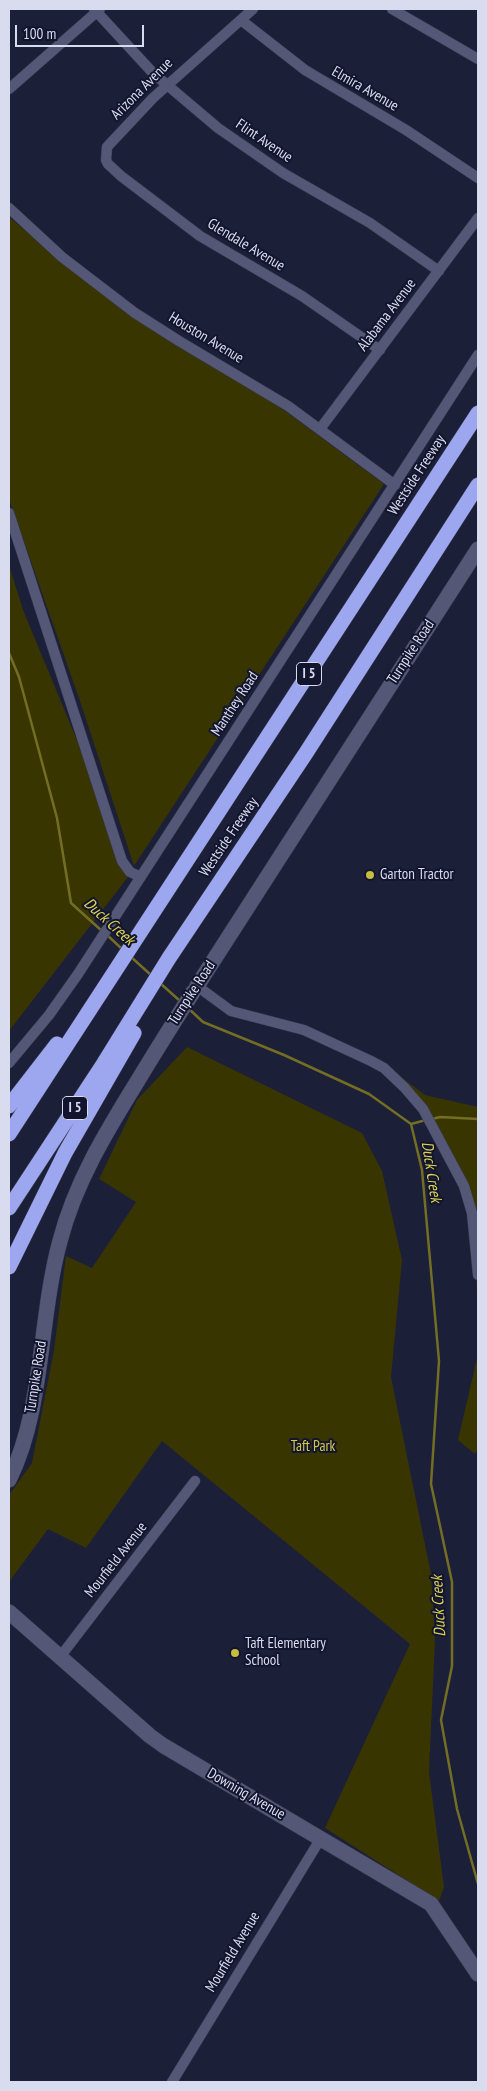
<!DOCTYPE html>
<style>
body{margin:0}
#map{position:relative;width:487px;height:2091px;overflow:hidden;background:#1c1f38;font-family:"PT Sans Narrow",sans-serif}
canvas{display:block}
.frame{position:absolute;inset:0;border:10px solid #d9dcee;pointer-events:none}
.scale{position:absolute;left:15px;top:25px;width:129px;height:22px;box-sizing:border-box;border:2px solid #d9dcee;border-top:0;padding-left:6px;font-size:15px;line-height:18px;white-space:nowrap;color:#d9dcee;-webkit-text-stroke:4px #13152e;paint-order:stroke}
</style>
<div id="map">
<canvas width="487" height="2091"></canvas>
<div class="frame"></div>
<div class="scale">100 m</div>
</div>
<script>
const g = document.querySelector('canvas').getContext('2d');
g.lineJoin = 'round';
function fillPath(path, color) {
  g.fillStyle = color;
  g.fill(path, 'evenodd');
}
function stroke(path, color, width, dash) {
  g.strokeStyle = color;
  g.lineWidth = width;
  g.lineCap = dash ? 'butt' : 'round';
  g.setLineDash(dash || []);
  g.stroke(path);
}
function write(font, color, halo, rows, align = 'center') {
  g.font = font + ' "PT Sans Narrow",sans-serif';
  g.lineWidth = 4;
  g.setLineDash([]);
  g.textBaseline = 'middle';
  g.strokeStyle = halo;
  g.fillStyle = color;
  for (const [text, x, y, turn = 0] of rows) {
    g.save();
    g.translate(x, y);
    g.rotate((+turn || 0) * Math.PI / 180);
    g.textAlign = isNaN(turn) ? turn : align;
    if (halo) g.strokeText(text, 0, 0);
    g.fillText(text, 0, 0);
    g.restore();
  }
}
fillPath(new Path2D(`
 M9,217L124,311L277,405L384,484L134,866L80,701L9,499Z
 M9,565L23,610L98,791L128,877L9,1031Z
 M187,1047L362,1133L382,1171L402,1260L391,1377L431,1574L435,1640L429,1772L444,1887L439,1901L325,1828L410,1644L162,1441L86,1548L48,1529L9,1582V1495L32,1463L54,1350L66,1256L92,1268L136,1202L99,1179L137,1100Z
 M384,1064L425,1095L478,1107V1448L475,1454L458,1440L478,1354L476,1241L456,1168L413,1103Z`), '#393500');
stroke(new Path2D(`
 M9,653L19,677L57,818L71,903L102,931
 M106,934L122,949
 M130,956L152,976
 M160,983L180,1001
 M188,1008L203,1022L284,1055L369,1094L411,1124L422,1170L439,1361L431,1484L452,1582V1666L441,1720L457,1809L478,1884
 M432,1119L440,1117L478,1119
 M411,1124L426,1120`), '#736e23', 2.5);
const street = new Path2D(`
 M94,9L153,73L218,128L283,173L370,223L439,271
 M253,9L153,98L107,147L106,160L108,164L121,176L200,236L302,296L380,350
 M392,9L478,59
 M241,20L305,70L406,130L478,178
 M9,89L100,9
 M9,208L62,257L135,313L179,341L288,406L395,485
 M320,429L478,218
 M9,513L122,861L130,872L141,877
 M194,990L197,986L231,1011L304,1030L371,1061L384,1068L404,1087L423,1109L464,1186L472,1213L478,1275
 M9,1063L49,1015L78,974L478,355
 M60,1657L195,1481
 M172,2082L321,1838`);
const secondary = new Path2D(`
 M197,986L478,549
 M9,1480C44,1410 39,1317 60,1241C75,1183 106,1132 137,1082C155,1052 174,1022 193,992
 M9,1612L150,1736L164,1746L431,1904L478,1974`);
const highway = new Path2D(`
 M9,1106L57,1044
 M9,1134L478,413
 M9,1208L104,1063L169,958L306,753L478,485
 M9,1267L65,1153L134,1033`);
stroke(street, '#393b51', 11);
stroke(secondary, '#393b51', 16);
stroke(highway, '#393b51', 16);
stroke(street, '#545876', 10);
stroke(secondary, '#545876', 15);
stroke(highway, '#9da7ef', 15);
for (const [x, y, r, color] of [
 [370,875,5,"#c4bd3e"],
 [235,1653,5,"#c4bd3e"]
]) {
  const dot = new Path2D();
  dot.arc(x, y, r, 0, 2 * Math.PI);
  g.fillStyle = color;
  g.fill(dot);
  stroke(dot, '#13152e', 2);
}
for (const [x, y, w] of [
 [309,674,25],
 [75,1108,25]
]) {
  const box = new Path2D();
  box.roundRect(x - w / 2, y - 11.5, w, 23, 4);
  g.fillStyle = '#13152e';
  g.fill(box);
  stroke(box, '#d9dcee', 1);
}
write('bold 14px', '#d9dcee', null, [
 ["I 5",309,674],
 ["I 5",75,1108]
]);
write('15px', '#d9dcee', '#13152e', [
 ["Arizona Avenue",142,89,-45],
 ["Elmira Avenue",365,89,30],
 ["Flint Avenue",264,141,34],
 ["Glendale Avenue",246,245,31],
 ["Alabama Avenue",387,315,-53],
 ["Houston Avenue",206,338,31],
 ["Westside Freeway",417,475,-57],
 ["Turnpike Road",411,652,-57],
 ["Manthey Road",235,704,-57],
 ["Westside Freeway",229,837,-56],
 ["Turnpike Road",192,993,-57],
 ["Turnpike Road",36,1377,-81],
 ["Mourfield Avenue",116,1560,-52],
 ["Downing Avenue",246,1794,30],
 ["Mourfield Avenue",233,1952,-59]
]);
write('15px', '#d9dcee', '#13152e', [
 ["Garton Tractor",380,875],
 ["Taft Elementary",245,1644],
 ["School",245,1661]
], 'left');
write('15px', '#d3cc48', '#13152e', [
 ["Taft Park",313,1447]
]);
write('italic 16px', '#dcd552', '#13152e', [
 ["Duck Creek",109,922,42],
 ["Duck Creek",431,1172,81],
 ["Duck Creek",439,1606,-93]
]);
</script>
